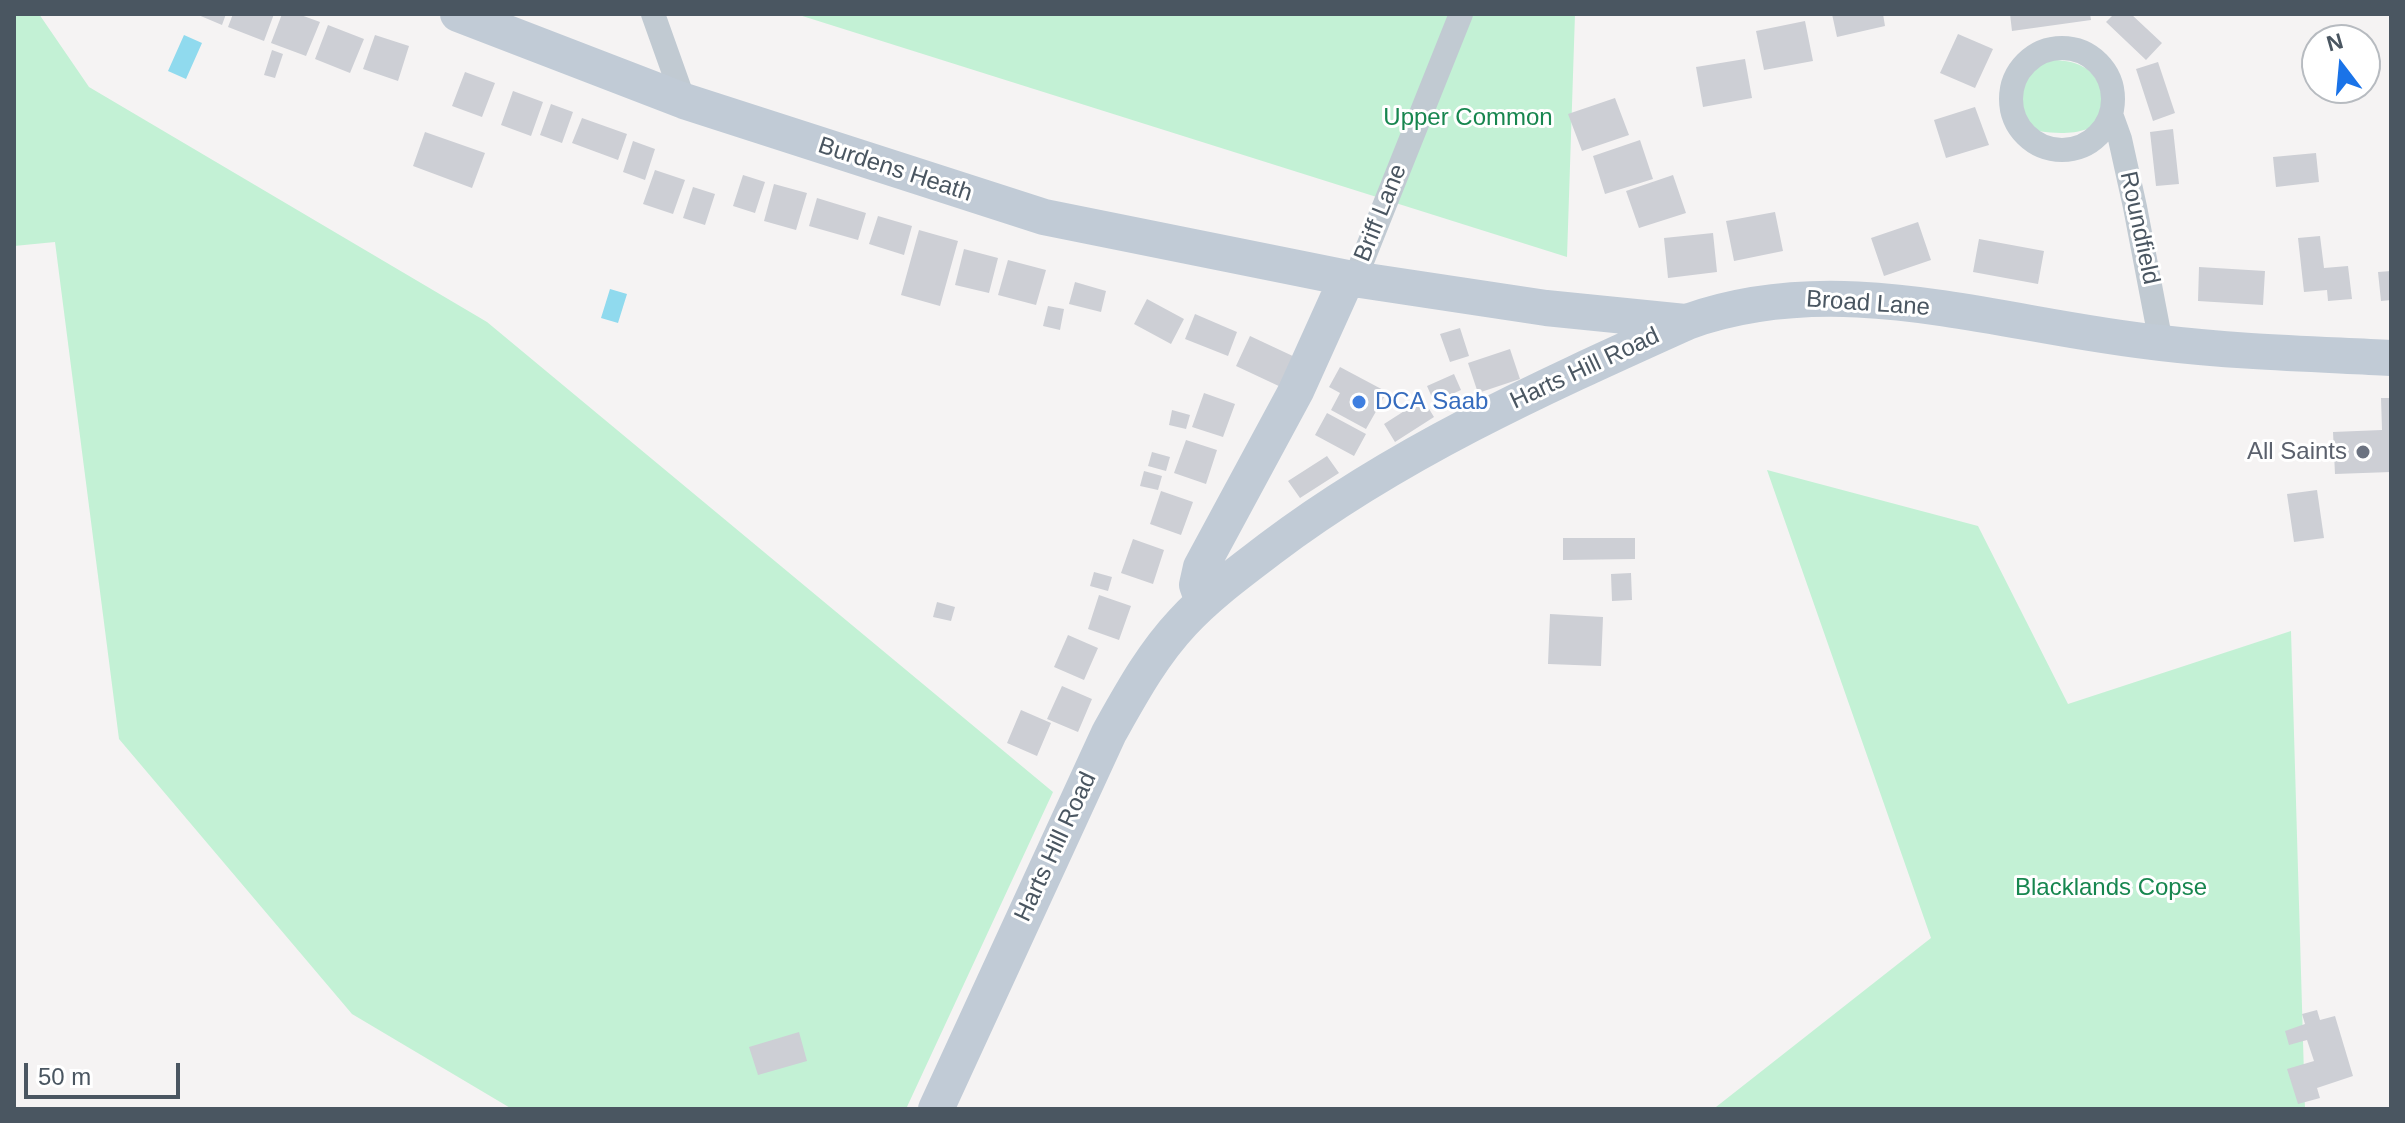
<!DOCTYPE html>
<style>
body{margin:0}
#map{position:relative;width:2405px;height:1123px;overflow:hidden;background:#f5f3f3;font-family:Helvetica,sans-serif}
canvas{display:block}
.frame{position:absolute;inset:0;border:16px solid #4a5661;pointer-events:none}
.north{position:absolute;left:2301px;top:24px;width:80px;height:80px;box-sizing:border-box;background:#fff;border:2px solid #b7bbc0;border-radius:50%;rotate:344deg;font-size:22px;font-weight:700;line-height:32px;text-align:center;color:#4a5661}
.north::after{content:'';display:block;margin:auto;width:28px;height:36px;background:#1a73e8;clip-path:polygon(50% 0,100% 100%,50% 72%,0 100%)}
.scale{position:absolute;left:24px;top:1063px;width:156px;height:36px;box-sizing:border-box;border:4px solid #4a5661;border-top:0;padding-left:10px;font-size:24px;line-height:28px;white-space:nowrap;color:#4a5661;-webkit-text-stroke:6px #fff;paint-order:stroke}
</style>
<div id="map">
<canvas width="2405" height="1123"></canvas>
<div class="frame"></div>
<div class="north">N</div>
<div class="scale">50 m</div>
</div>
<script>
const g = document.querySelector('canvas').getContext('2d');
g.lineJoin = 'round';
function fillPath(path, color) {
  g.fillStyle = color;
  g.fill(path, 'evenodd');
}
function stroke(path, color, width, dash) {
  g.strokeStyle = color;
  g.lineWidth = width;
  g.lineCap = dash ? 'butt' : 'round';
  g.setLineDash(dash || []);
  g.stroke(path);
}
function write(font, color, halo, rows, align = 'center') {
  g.font = font + ' Helvetica,sans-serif';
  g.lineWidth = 6;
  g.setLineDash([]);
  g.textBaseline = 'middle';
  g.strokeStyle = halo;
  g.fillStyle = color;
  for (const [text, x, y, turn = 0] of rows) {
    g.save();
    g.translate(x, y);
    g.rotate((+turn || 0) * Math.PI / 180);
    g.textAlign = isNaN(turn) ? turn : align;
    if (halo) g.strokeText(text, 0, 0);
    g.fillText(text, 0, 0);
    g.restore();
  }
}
fillPath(new Path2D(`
 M14,14H39L89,87L487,322L1053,792L906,1109H512L352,1014L119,739L55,242L14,246Z
 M796,14H1575L1567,257Z
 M2054,60C2078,61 2095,68 2102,92C2104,100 2106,110 2102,117C2091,139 2042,134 2024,127C2003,91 2015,71 2054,60Z
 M1767,470L1978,526L2068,704L2291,631L2305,1109H1716V1107L1931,938Z`), '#c3f1d5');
fillPath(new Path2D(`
 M184,35L202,43L186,79L168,71Z
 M610,289L627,294L618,323L601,318Z`), '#90daee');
fillPath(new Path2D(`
 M196,14H226L222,25Z
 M233,14H274L264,41L228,27Z
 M282,14H298L320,22L306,56L271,43Z
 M1832,14H1883L1885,26L1837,37Z
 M2010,14H2090L2091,20L2012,31Z
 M2114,14H2131L2162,43L2146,60L2106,22Z
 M1805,21L1813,61L1764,70L1756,31Z
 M328,25L364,39L350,73L315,59Z
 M1958,34L1993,49L1975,88L1940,73Z
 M375,35L409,46L398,81L363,69Z
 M272,50L283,54L275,78L264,75Z
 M1745,59L1752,98L1703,107L1696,67Z
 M2158,62L2175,113L2153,121L2136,69Z
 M465,72L495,83L482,117L452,106Z
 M513,91L543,102L531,136L501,125Z
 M1615,98L1629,135L1582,151L1568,114Z
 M551,104L573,112L562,143L540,135Z
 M1975,107L1989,145L1946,158L1934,120Z
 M582,118L627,134L618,160L572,143Z
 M2173,129L2179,184L2156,186L2150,132Z
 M425,132L485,153L472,188L413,166Z
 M1640,140L1653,179L1605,194L1593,156Z
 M633,141L655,149L645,180L623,172Z
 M2316,153L2319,182L2276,187L2273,157Z
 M655,170L685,180L673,214L643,204Z
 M743,175L765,182L755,213L733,206Z
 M1673,175L1686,213L1639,228L1626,191Z
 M774,184L807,193L796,230L764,221Z
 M693,187L715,194L705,225L683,218Z
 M817,198L866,213L858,240L809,226Z
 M1775,212L1783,251L1734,261L1726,221Z
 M878,216L912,226L904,255L869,244Z
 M1918,222L1931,260L1884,276L1871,238Z
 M919,230L958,241L940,306L901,295Z
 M1713,233L1717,272L1668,278L1664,238Z
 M2320,236L2324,268L2348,266L2352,299L2328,301L2327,290L2304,292L2298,238Z
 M1979,239L2044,251L2038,284L1973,272Z
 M964,249L998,258L989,293L955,285Z
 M1008,260L1046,270L1036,305L998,295Z
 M2199,267L2265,271L2263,305L2198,301Z
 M2391,271V300L2381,301L2378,272Z
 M1075,282L1106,291L1101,312L1069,304Z
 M1147,299L1184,319L1171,344L1134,324Z
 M1048,306L1064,309L1060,330L1043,326Z
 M1195,314L1237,332L1228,356L1185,339Z
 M1460,328L1469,356L1450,362L1440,334Z
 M1250,336L1297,358L1283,388L1236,366Z
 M1510,349L1520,379L1478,393L1468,363Z
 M1340,367L1387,392L1366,429L1331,410L1340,393L1329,387Z
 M1454,374L1461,390L1434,402L1427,386Z
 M1204,393L1235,404L1223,437L1192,427Z
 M2381,398H2391V472L2335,474L2333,432L2382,430Z
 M1423,399L1434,417L1395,442L1384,424Z
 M1172,410L1190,415L1186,429L1169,425Z
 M1327,413L1366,434L1354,456L1315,435Z
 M1186,440L1217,450L1206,484L1174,473Z
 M1152,452L1170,457L1166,471L1148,466Z
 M1327,456L1339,473L1300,498L1288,481Z
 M1144,471L1162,476L1158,490L1140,486Z
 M2317,490L2324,538L2294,542L2287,494Z
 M1161,491L1193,502L1181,535L1150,524Z
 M1563,538H1635V559L1563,560Z
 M1133,539L1164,550L1153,584L1121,573Z
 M1094,572L1112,577L1108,591L1090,586Z
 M1631,573L1632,600L1612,601L1611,574Z
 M1099,595L1131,606L1119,640L1088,629Z
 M937,602L955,607L951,621L933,617Z
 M1550,614L1603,617L1601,666L1548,664Z
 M1068,635L1098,648L1084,680L1054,667Z
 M1062,686L1092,699L1078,732L1047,719Z
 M1021,710L1051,723L1037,756L1007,743Z
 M2317,1010L2320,1020L2335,1016L2353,1076L2317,1088L2320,1098L2298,1104L2287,1069L2314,1061L2307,1040L2289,1045L2285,1031L2305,1024L2302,1014Z
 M799,1032L807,1061L758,1075L749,1047Z`), '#cdcfd5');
stroke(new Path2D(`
 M653,14L684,101
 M2011 99a51 51 0 1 1 102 0a51 51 0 1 1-102 0Z
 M2111,114L2120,139L2135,207L2161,343
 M1355,279L1461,14`), '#c1cad2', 24);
stroke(new Path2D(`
 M458,14L684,101L1044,217L1347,278L1546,308L1685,322
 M1203,602L1197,585L1201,567L1296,391L1347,278
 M936,1109L1109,733C1131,694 1152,655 1183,622C1209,594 1241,571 1271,548C1398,452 1543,387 1687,322C1842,266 2004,327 2161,343C2237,352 2314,354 2391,358`), '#c1cbd6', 36);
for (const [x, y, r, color] of [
 [1359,402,8,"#3f7fe0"],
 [2363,452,8,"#6b7280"]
]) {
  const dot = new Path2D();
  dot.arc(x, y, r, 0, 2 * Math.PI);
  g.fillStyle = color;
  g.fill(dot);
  stroke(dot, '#fff', 3);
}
write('24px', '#17864f', '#fff', [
 ["Upper Common",1468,118],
 ["Blacklands Copse",2111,888]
]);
write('24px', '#4a5661', '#fff', [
 ["Burdens Heath",895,170,18],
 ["Briff Lane",1381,213,-68],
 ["Roundfield",2139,228,78],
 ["Broad Lane",1868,304,4],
 ["Harts Hill Road",1585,369,-25],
 ["Harts Hill Road",1056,847,-65]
]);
write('24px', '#366cbe', '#fff', [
 ["DCA Saab",1375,402]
], 'left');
write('24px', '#5b616d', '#fff', [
 ["All Saints",2347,452]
], 'right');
</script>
